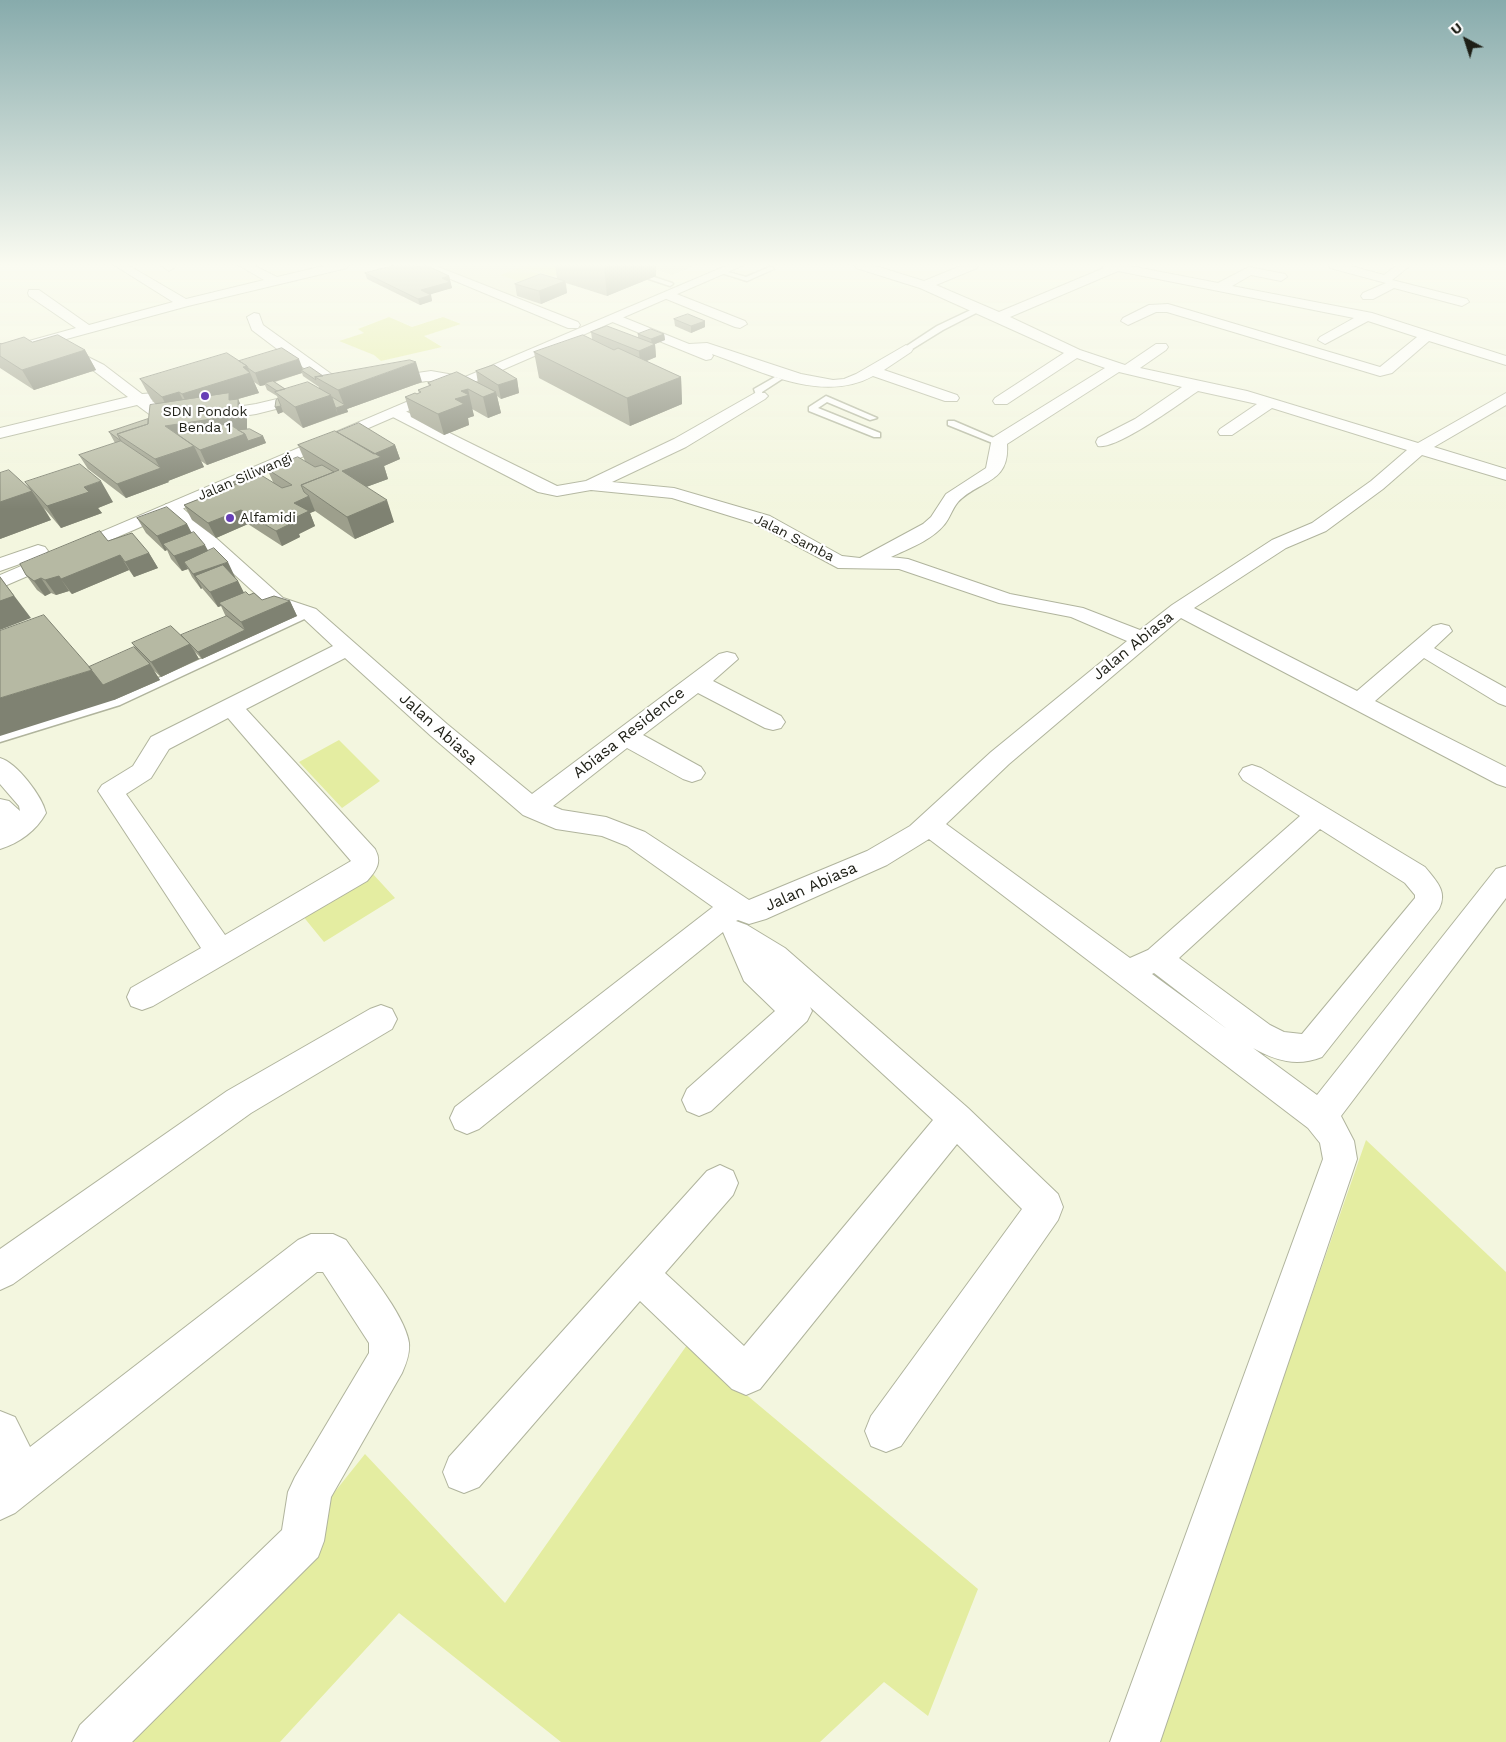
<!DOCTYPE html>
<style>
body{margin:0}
#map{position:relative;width:1506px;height:1742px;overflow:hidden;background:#f3f6df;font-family:"Work Sans",sans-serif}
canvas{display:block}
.north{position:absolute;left:1441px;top:15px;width:50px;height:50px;-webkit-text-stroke:4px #fff;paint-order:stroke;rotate:320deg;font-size:14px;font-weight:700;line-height:20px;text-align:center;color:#1e1f16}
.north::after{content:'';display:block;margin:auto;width:18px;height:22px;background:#1e1f16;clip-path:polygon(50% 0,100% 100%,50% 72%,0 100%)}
</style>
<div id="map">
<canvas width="1506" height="1742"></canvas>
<div class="north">U</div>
</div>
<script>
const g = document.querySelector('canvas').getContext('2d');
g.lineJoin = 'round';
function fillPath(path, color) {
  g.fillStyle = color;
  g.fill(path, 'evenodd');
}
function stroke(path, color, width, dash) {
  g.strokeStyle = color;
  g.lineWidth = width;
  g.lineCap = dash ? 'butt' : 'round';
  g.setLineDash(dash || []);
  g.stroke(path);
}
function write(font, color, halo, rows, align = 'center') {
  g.font = font + ' "Work Sans",sans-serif';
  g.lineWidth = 4.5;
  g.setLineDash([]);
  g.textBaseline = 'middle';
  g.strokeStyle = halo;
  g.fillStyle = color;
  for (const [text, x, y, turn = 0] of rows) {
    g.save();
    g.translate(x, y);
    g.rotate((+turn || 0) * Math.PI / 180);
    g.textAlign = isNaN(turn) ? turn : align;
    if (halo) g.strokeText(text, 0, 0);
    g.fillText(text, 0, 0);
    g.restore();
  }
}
fillPath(new Path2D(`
 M434,265H594L515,296L506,297L490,288Z
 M638,265H696L673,275Z`), '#e7eccd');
fillPath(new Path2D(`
 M527,265H557L572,269L553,276L521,267Z
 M519,268L551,277L531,285L500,275Z
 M389,317L412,327L443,317L461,324L424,336L442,347L381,361L374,355L339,341L364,333L358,329Z
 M339,740L380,781L342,808L299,762Z
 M372,873L395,898L324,942L302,915Z
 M1366,1140L1506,1272V1742H1156Z
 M687,1345L978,1589L928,1716L884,1682L820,1742H561L399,1613L280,1742H108L221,1634L365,1454L505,1603Z`), '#e4eda1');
const service = new Path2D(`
 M772,266L774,269L747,281L718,272L721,270L746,277Z
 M651,276L672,283L673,284L670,286L649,279Z
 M977,307L984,309L943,330L909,351L902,349L937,326Z
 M775,377L782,379L762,392L763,398H757L754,389Z
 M826,396L877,418L870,420L827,402L818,408L880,433V437H874L809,411V407Z
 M948,421H954L1003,442L995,444L948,425Z
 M309,610L313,611V615L120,705L0,742V733L112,699Z`);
const minor = new Path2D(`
 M114,265H128L186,299L264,280L238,265H253L277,277L328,265H349L347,268L188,306L0,357V349L76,328L29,296L28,293L29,290H39L89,325L173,302Z
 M160,265H174L175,267L169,271Z
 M417,265H433L578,322L580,325L578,328H568Z
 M854,265H872L924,281L963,265H979L977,268L936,285L999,312L1104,268L1101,265H1125L1218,283L1249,267L1285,274L1287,277L1281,281L1251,275L1232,286L1372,313L1506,356V365L1429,341L1392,373L1380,376L1167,312H1156L1128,325L1121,321L1123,318L1149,305L1168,304L1380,367L1417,337L1368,321L1325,344L1318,340L1320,337L1354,318L1118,271L1010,317L1080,350L1125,365L1156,344H1166L1168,347L1166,350L1140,368L1247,391L1418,443L1506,393V405L1434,447L1506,469V480L1422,455L1383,489L1326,531L1286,548L1194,608L1357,691L1433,626L1441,624L1449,626L1452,631L1434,648L1506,688V706L1498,703L1424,658L1375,701L1506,767V787L1497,784L1181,618L1009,764L946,824L1130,958L1148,950L1300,816L1243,780L1239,774L1243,768L1252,765L1261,768L1425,867C1436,881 1448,891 1439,909L1322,1057C1297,1067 1276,1061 1253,1048L1317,1095L1496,869L1506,866V898L1341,1116L1354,1141L1357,1159L1160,1742H1110L1323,1159L1320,1143L1308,1128L929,839L887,865L766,919L749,924L738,920L736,921L747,925L785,948L968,1108L1058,1194L1063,1207L1058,1220L901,1446L886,1452L871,1446L865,1431L871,1416L1022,1209L957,1144L760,1389L746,1395L732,1389L640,1301L479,1487L464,1493L449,1487L443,1472L449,1457L707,1171L720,1165L733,1171L738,1183L733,1195L665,1273L744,1346L933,1120L810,1007L812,1011L807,1021L711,1111L699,1116L687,1111L682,1100L687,1089L775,1011L744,981L723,932L479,1129L467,1134L455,1129L450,1118L455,1107L713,907L627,846L602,836L556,829L523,815L431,736L345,658L246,709L375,849C382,862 377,870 367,881L153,1006L142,1010L131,1006L127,997L131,988L201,948L102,797L98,791L102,785L133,766L151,737L333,646L302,617L269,606L166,512L163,508L166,504H178L283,598L316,609L447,724L532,794L719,654L727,652L735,654L738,659L713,681L781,716L785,722L781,728L773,730L765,728L698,693L643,735L701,767L705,773L701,779L692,782L683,779L627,748L553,806L562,810L606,817L645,832L749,900L867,851L910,826L991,752L1127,641L1071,617L999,603L899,569L838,568L756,524L672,498L591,490L557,496L538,492L389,415L387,412L395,407L401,409L557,486L586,481L674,439L755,393H765L768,396L765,399L686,447L612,482L674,488L770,516L842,556L860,558L923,524L931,517L946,494L986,468L992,438L1105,368L1077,358L1007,404H995L993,401L995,398L1064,353L920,288L856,268ZM1119,372L1182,387L1135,419L1098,438L1096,442L1098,446C1117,450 1180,403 1198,391L1257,404L1220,429L1218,432L1220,435H1232L1272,408L1407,450L1371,481L1312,523L1272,540L1172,605L1140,630L1083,608L1010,594L908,559L891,557C908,549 932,540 944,525C950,518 952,509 958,502C979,480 1010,484 1007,444ZM228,718L351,861L225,935L126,794L151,778L169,749ZM1320,829L1405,883L1415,895V898L1302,1034L1284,1032L1270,1025L1179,958ZM1154,973L1227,1029L1152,974Z
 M1328,265H1347L1384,275L1397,265H1411L1392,280L1467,299L1469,302L1462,306L1394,288L1373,299H1363L1361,296L1363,293L1386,283L1330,268Z
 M669,291L745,321L747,324L740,328L735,327L664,298L663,295Z
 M254,313L259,314L263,325L348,386L351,389L348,392H338L294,361L258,370L253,369L251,366L253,363L285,355L252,330L247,317Z
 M615,314L689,344L707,343L801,374L833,380L844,379L856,374L906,345L913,349L911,352L884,370L957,395L959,398L957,401H945L873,376C823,404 761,371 712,354L713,356L711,359L706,360L610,321L608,318Z
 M60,343L104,365L142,394L156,393L159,396L152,401L173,417L256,404L311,391L319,396L316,399L256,414L170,427L164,425L137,405L0,438V428L128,397L94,371L55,350L53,347Z
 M431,371L454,375L457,378C450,387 435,380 426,381C415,383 382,391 375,383L383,378Z
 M0,758C17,763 42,796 46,813C36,831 19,843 0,849V799L9,801L20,811L19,806L0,784Z
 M381,1005L392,1009L397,1019L392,1029L251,1113L13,1284L0,1290V1249L227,1091L370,1009Z
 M311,1234H333L346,1240C363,1265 405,1314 409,1343C410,1354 406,1364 402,1373L331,1497L324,1541L318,1557L132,1742H72L80,1725L282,1530L288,1492L295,1477L369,1353V1343L323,1272H317L15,1513L0,1520V1411L15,1417L30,1447L298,1240Z`);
const tertiary = new Path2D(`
 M38,545L45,547L48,551L45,555L0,571V558Z`);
const primary = new Path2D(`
 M728,265H744L0,588V575Z`);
stroke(service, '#b0b49d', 3);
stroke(minor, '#b0b49d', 2);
stroke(tertiary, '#b0b49d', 2);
stroke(primary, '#b0b49d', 2);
fillPath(service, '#fff');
fillPath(minor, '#fff');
fillPath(tertiary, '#fff');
fillPath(primary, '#fff');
fillPath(new Path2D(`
 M555,265H656V276L607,296L566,283L567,293L541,304L517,296L515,284L557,278Z
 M418,267L449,276L452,288L429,294L431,295L432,301L420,305L367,279L365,273Z
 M674,319L705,321V327L691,333L675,326Z
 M591,332L638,338V334H664L665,340L655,344L656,357L646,361L681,377L682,404L630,426L539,378L534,352L592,339Z
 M32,342L85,350L96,370L34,390L0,368V343Z
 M239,361L303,369L323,376L422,382L347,409L348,412L303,428L283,412L278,414V399L277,396L267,390L265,385L260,386L254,382L259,393L238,399L247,419V429L263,436L266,443L207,465L201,461L204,467L168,481L169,482L126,498L88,469L79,455L115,443L109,432L148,419L156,404L151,399L140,379ZM302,373L303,376L319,387V388L285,389L275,382Z
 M476,371L517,379L519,393L501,399L497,396L501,413L488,418L472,409L474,416L468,418L469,425L444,435L411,417L405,397L419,393L418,390L429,386L428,383H478Z
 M337,432L395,445L400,459L384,466L388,479L366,487L394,522L355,539L315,511L310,513L315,526L299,534L300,537L282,546L248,524L216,538L192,520L184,505L234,485L233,482H273L267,469L305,461L298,445Z
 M0,473L30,489L25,482L113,502L98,508L102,513L61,528L44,508L51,520L0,539Z
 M137,518L187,524L191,533L208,551L235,577L238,581L244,593L262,600L290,601L297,616L202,659L195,652L199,659L161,677L153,670L160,680L114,700L89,667L136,649L132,643L182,636L226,617L221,606L218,607L202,588L201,589L192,577L188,569L182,571L171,559L167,550L165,551L146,533Z
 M108,541L149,553L158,568L134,577L129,570L72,594L69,591L56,595L51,593L45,596L37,590L26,575Z`), '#9d9f8c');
fillPath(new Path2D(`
 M604,265H656V276L607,296Z
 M449,276L452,288L422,297L421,290L442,278Z
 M565,281L567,293L541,304L539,291Z
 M431,295L432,301L420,305L418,299Z
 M705,321V327L691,333V326Z
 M664,334L665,340L655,344L656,357L640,364L639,351L652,345L651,339Z
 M85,350L96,370L34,390L22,370Z
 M299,359L304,372L301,370L302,373L266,384L265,383V385L260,386L255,373Z
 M416,362L422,382L347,409L348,412L338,415L336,408L344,405L338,390Z
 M247,366L259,393L238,399L247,419V429L245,434L263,436L266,443L207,465L200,450L165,426L190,409L182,394Z
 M681,377L682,404L630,426L627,398Z
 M517,379L519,393L501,399L498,385Z
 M468,389L474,416L468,418L469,425L444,435L438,414L461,391Z
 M179,392L189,412L172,417L162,397Z
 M496,392L501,413L488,418L483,397Z
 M331,395L338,415L303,428L295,407Z
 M281,406L283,412L278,414L275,407Z
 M395,445L400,459L384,466L388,479L350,493L342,471L369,456Z
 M194,446L204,467L168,481L169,482L126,498L117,484L160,468L155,459Z
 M101,481L113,502L98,508L102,513L61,528L47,506L84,487Z
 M32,491L51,520L0,539V502Z
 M309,496L315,511L310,513L315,526L299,534L300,537L282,546L276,531L294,503Z
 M387,500L394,522L355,539L347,517Z
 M241,510L248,524L216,538L208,523Z
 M187,524L195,539L163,544L167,550L165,551L157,536Z
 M205,545L213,560L184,562L188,569L182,571L174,556Z
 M149,553L158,568L134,577L125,562Z
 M120,555L129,570L72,594L61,579Z
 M228,562L235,577L206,587L195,576L202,588L201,589L193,574Z
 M59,576L69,591L56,595L45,580Z
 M0,577L31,618L0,630Z
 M41,578L51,593L45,596L34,581Z
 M238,581L246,597L219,603L221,606L218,607L210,592Z
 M290,601L297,616L202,659L198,652L245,630L241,622Z
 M190,644L199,659L161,677L151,662Z
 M150,664L160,680L114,700L0,736V698L92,670Z`), '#7f8272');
const building = new Path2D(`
 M396,265H412L418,267L426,265L449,276L442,278L450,282L421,290L431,295L418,299L365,273Z
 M541,274L565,281L539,291L515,284Z
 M688,314L705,321L691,326L674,319Z
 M607,326L655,344L639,351L591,332Z
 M651,329L664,334L651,339L638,334Z
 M58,335L85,350L22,370L0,356V343L1,344L24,337L32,342Z
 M583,335L614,350L618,348L681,377L627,398L534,352Z
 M282,348L299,359L255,373L248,368L247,366L239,361Z
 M227,353L247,366L243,367L250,373L182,394L179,392L162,397L140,379Z
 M410,360L416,362L338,390L315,377Z
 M494,365L517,379L498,385L476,371Z
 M310,367L323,376L315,377L316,380L301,370Z
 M457,372L496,392L483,397L468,389L461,391L469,395L455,399L464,404L438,414L405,397L415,393L417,394L421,392L418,390L431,385L428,383Z
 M273,381L285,389L277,391L265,383Z
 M308,382L331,395L295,407L275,392Z
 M229,393V400L238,399V408L231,409V416L165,426L194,446L155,459L117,434L148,424L150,405Z
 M332,397L345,405L336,408Z
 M278,399L281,406L275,407L276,400Z
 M148,419V424L117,434L121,441L109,432Z
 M359,423L395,445L374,454L337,432Z
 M229,424L245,434L200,450L177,434L190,430Z
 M250,429L263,436L248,441L245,434L238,430Z
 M335,431L381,457L342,471L387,500L347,517L301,485L339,470L298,445Z
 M121,441L161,468L117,484L79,455Z
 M298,457L315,467L322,465L334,472L301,485L304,492L309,496L294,503L309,511L290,520L294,522L276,531L241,510L208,523L184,505L237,484L233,482L256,472L282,488L292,485L267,469Z
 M80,464L101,481L84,487L89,492L47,506L25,482Z
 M9,470L32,491L0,502V473Z
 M167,507L187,524L157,536L137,518Z
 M100,531L108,541L132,533L149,553L125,562L120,555L61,579L59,576L45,580L41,578L34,581L26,575L20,564Z
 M194,532L205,545L174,556L163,544Z
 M214,548L228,562L193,574L184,562Z
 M223,565L238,581L210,592L195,576Z
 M0,577L14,596L0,601Z
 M246,592L249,595L254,593L262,600L274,596L290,601L241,622L219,603Z
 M44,615L92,670L0,698V631Z
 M227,616L245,630L198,652L181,635Z
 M171,626L190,644L151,662L132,643Z
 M134,647L150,664L103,685L89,667Z`);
fillPath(building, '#b6b9a3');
stroke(building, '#7f8272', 1);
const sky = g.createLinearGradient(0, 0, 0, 509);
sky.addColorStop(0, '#87abac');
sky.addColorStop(0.52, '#fafbf1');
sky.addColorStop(1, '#fafbf100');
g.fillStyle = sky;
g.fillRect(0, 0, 1506, 509);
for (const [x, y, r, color] of [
 [205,396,5,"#663eb6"],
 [230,518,5,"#663eb6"]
]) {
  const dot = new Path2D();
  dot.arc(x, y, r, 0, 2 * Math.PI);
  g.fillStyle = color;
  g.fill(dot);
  stroke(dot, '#fff', 2);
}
write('14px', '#1e1f16', '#fff', [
 ["SDN Pondok",205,412],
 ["Benda 1",205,428],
 ["Alfamidi",240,518,"left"]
]);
write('14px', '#1e1f16', '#fff', [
 ["Jalan Siliwangi",245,477,-23],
 ["Jalan Samba",794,538,27]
]);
write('16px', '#1e1f16', '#fff', [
 ["Jalan Abiasa",1133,646,-39],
 ["Jalan Abiasa",438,729,42],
 ["Abiasa Residence",629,733,-38],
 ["Jalan Abiasa",811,887,-24]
]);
</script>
